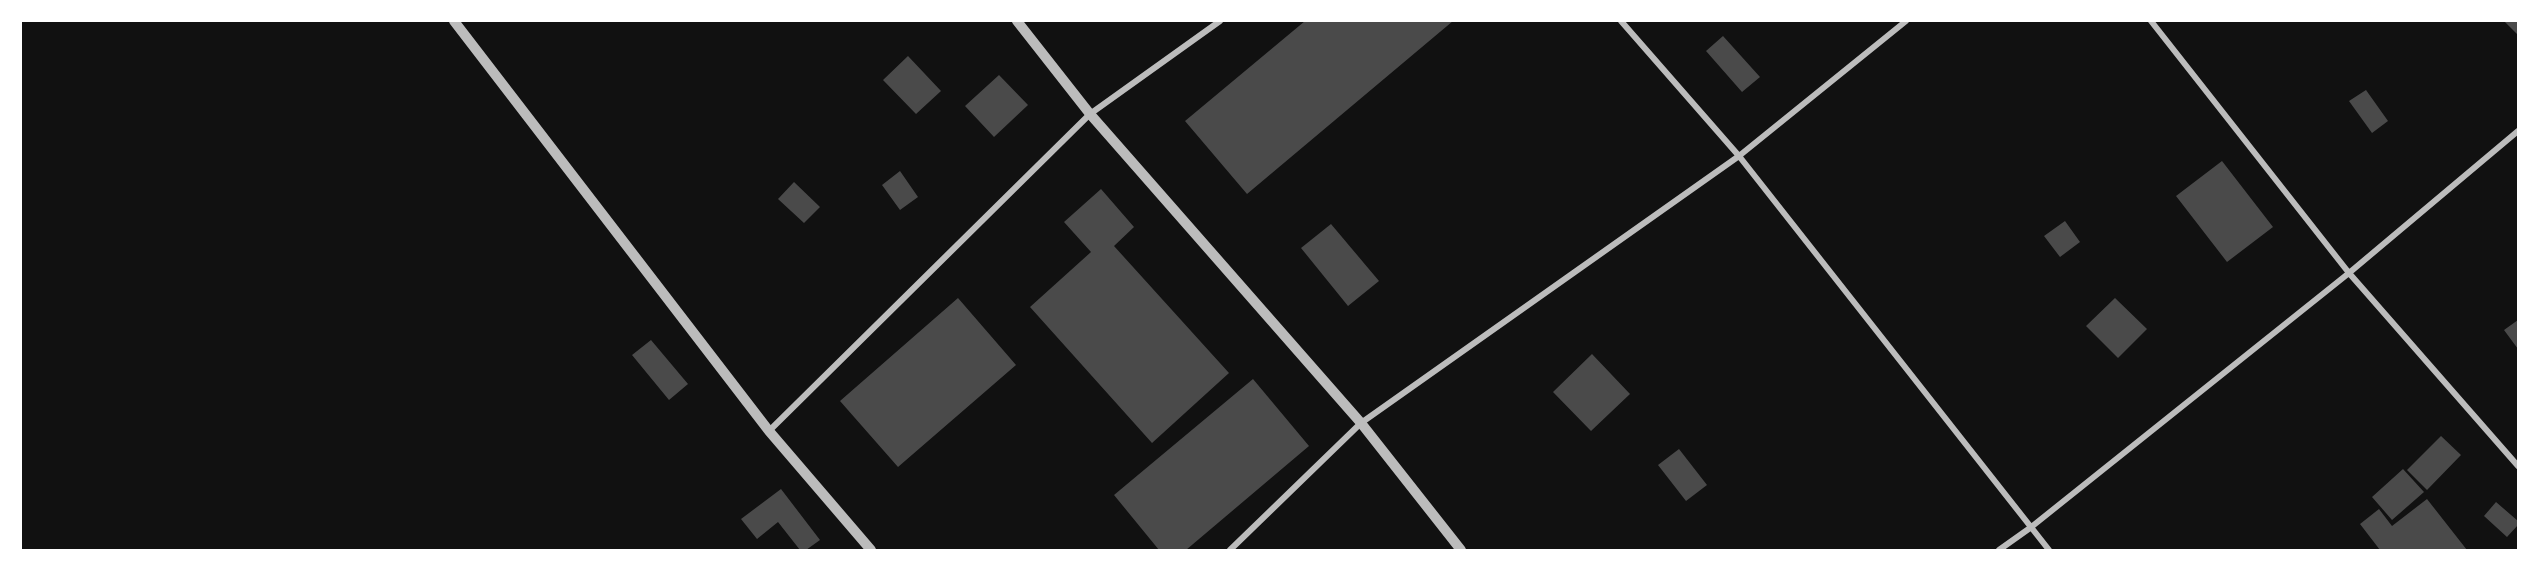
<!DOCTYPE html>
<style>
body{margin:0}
#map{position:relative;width:2539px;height:571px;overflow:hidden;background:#111;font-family:"DejaVu Sans",sans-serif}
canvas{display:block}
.frame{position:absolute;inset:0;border:22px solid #fff;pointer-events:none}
</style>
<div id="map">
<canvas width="2539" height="571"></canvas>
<div class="frame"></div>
</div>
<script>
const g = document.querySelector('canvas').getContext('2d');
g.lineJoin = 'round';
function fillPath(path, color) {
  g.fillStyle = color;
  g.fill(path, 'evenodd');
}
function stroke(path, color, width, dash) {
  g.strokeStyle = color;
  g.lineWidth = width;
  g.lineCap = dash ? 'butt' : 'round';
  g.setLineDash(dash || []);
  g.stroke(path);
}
fillPath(new Path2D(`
 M1305,21H1453L1247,194L1185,121Z
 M2504,21H2518V35Z
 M1723,36L1760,77L1742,92L1706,51Z
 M908,56L941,91L916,114L883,80Z
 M999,75L1028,105L994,137L965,106Z
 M2366,90L2388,121L2372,133L2349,101Z
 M2222,161L2273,227L2227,262L2176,196Z
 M900,171L918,197L900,210L882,185Z
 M794,182L820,207L804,223L778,199Z
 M1101,189L1134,227L1114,246L1229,373L1152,443L1030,307L1091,252L1064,222Z
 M2065,221L2080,242L2060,257L2044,236Z
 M1331,224L1379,281L1348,306L1301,248Z
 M958,298L1016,365L898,467L840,401Z
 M2115,298L2147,329L2118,358L2086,326Z
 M2518,320V349L2504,330Z
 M651,340L688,384L669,400L632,355Z
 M1592,354L1630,394L1591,431L1553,392Z
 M1253,379L1309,446L1186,550H1159L1114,495Z
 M2441,436L2461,455L2427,490L2407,470Z
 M1679,449L1707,485L1686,501L1658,465Z
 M2403,469L2424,492L2392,520L2372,497Z
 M781,489L820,540L806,550H800L778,522L757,539L741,519Z
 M2427,499L2467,550H2380L2360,524L2379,509L2392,526Z
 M2496,502L2518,521V525L2507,537L2484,516Z`), '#4a4a4a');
stroke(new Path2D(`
 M1621,21L1739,156L2049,550
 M2151,21L2349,273L2518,466
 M769,431L1090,114L1220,21
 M1230,550L1361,423L1739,156L1906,21
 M1999,550L2030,528L2349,273L2518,131`), '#bcbcbc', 6);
stroke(new Path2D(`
 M454,21L769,431L871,550
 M1017,21L1090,114L1361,423L1461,550`), '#bcbcbc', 10);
</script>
